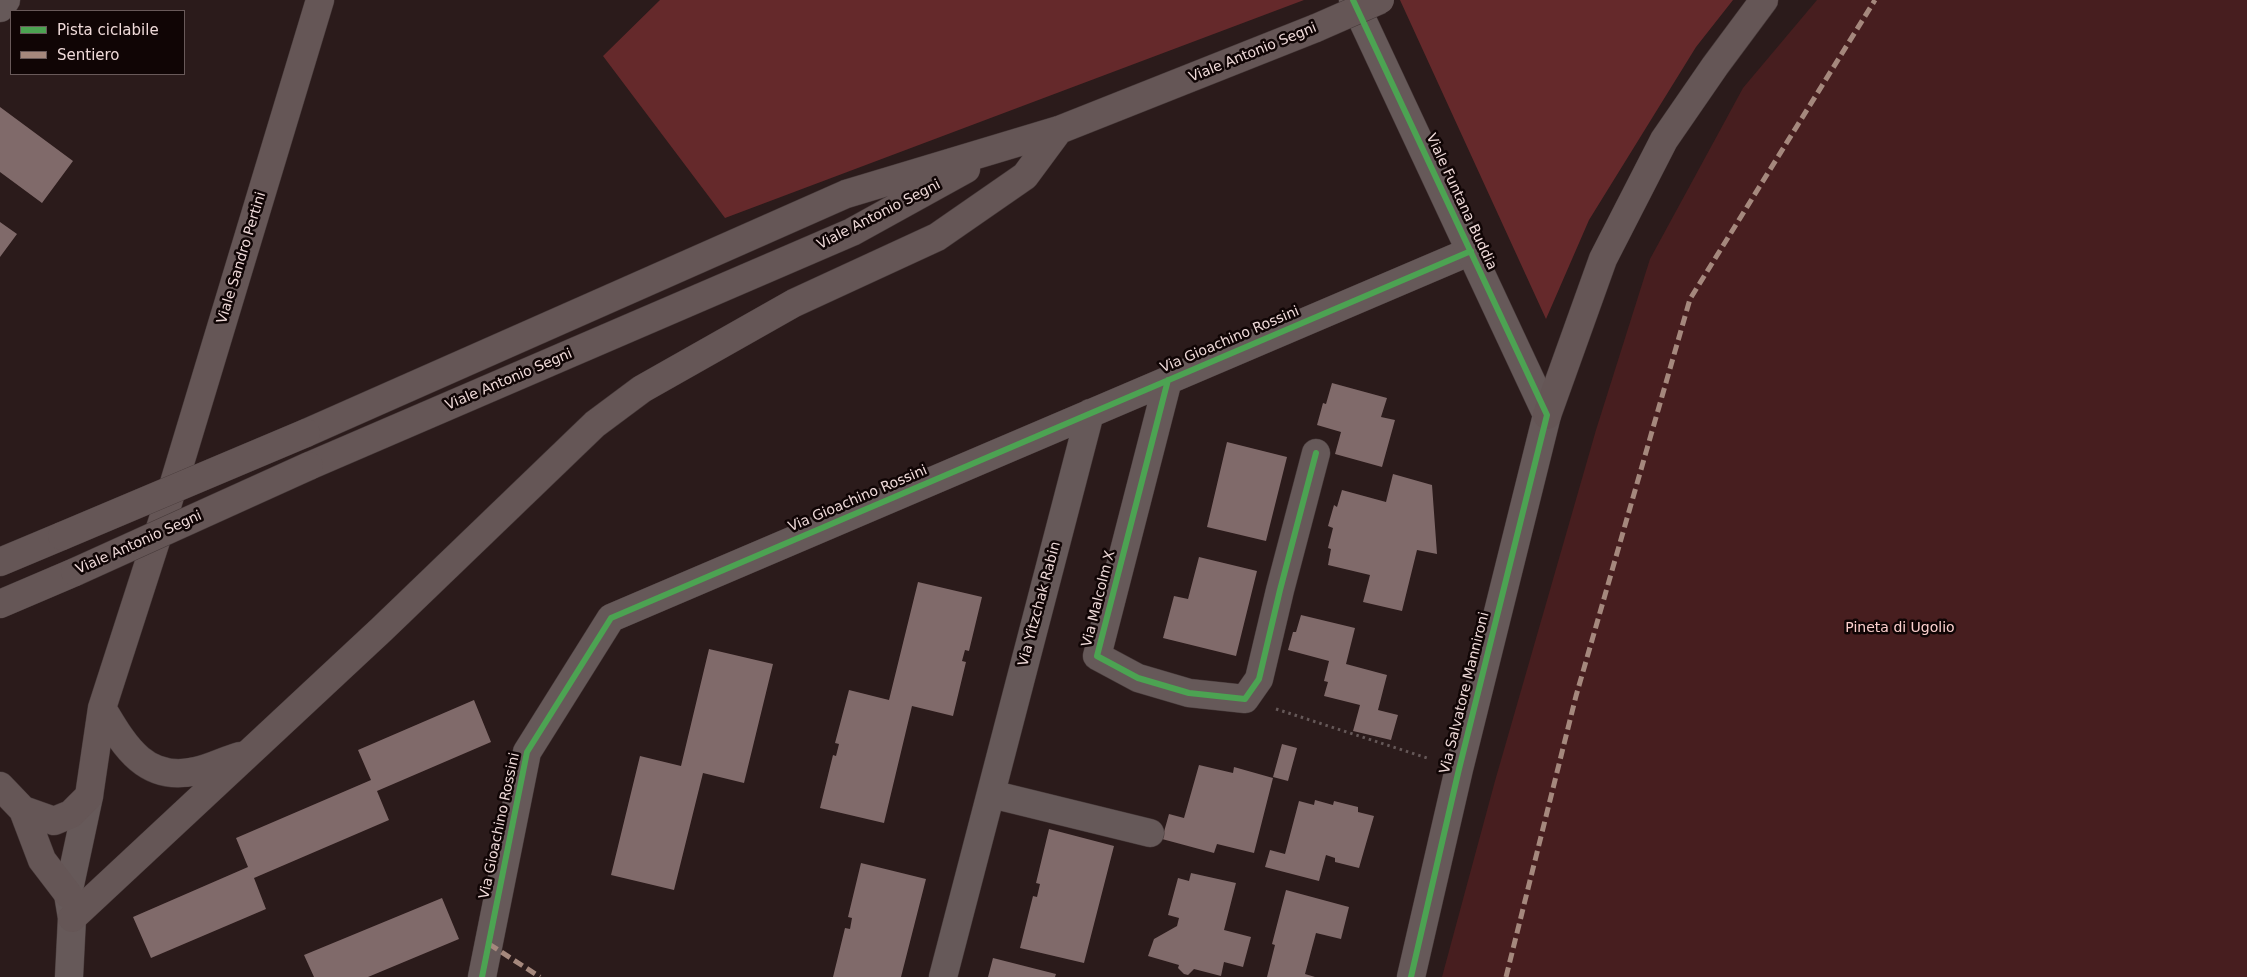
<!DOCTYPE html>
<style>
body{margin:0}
#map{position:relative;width:2247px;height:977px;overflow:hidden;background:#2b1b1b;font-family:"DejaVu Sans",sans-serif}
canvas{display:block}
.legend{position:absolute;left:10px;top:10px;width:175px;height:65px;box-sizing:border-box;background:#100505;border:1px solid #695a5a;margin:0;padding:6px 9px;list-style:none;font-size:15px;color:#efdad9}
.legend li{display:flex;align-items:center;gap:10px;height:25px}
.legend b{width:25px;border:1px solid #695a5a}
</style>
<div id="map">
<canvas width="2247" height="977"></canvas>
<ul class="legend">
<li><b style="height:6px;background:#4ca352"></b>Pista ciclabile</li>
<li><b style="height:6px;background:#a5887d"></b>Sentiero</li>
</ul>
</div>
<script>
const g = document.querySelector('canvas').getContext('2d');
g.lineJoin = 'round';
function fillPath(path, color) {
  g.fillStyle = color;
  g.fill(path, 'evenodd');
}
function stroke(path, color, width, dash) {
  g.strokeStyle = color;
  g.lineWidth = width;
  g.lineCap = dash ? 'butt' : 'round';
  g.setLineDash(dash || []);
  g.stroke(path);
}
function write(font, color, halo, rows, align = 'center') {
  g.font = font + ' "DejaVu Sans",sans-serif';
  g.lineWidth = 5;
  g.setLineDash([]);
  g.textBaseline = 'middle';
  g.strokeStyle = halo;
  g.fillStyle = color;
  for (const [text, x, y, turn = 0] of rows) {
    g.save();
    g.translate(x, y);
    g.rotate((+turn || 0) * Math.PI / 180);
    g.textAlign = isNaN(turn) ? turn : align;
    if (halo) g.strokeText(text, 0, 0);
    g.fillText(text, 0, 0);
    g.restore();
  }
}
fillPath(new Path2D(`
 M1817,0H2247V977H1442L1495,781L1596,430L1650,259L1743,88Z`), '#471e1f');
fillPath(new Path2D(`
 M660,0H1304L725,218L603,56Z
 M1400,0H1733L1696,47L1589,220L1546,319Z`), '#65292b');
fillPath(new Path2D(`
 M0,107L73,161L42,203L0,172Z
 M0,222L17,234L0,257Z
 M1332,383L1387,398L1381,417L1395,420L1382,467L1335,454L1341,432L1317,425L1323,403L1326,404Z
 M1227,442L1287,457L1266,541L1207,527Z
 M1393,474L1432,485L1437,554L1417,550L1402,611L1363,602L1370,575L1328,565L1331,549L1328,548L1333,528L1328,526L1334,505L1337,507L1342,490L1386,502Z
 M1199,557L1257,571L1236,656L1163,638L1174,596L1188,599Z
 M918,582L982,597L969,651L965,650L962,661L966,662L953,716L912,706L884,823L820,808L833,755L836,756L839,744L835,743L849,690L889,700Z
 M1301,615L1355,628L1346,664L1387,675L1378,710L1398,715L1391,740L1353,731L1360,705L1324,696L1328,682L1324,681L1329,661L1288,650L1293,632H1296Z
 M709,649L773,664L744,783L703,773L674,890L611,875L640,756L681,766Z
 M474,700L491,742L377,791L389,820L254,878L266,909L151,958L133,917L248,867L236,838L371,780L358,750Z
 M1282,744L1297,748L1288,781L1273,777Z
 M1199,765L1233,773L1234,767L1273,778L1254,853L1217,844L1214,853L1162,839L1169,814L1184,818Z
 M1315,800L1333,805L1334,801L1358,807V812L1374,816L1359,868L1335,862V858L1326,855L1319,881L1265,867L1270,850L1285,854L1299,801L1314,805Z
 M1049,829L1114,846L1084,963L1020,948L1033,896L1037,897L1040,884L1036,883Z
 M861,863L926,879L901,977H833L845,928L850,929L852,918L848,917Z
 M1191,873L1236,883L1224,930L1251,937L1243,967L1224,962L1221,976L1194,969L1188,975L1184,974L1178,968L1179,965L1148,956L1154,939L1177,926L1179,918L1168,915L1178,878L1189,881Z
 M1286,890L1349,907L1341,939L1316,933L1305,974L1315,977H1267L1275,945L1272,944Z
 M442,898L459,939L368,977H314L304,955Z
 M993,958L1056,974L1055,977H988Z`), '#806a6a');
const minor = new Path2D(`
 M0,8L6,0
 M1168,380L1097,656L1138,678L1189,693L1245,699L1259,679L1280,590L1316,453
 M991,794L1150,833
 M482,977L527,752L611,618L1471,251
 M943,977L1090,413`);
const tertiary = new Path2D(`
 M1353,0L1547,415L1459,769L1411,977
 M69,977L72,918L68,894L89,796`);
const secondary = new Path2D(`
 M1547,415L1603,259L1664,140L1715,66L1764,0
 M306,433L846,194L1059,130L1316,28
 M309,466L852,232L966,169
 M0,562L62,536
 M0,604L75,572
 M102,708C124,745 145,783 196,771C211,768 225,760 240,756
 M0,786L23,810L42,860L68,894
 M23,810L54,821L71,814L89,796L102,708L164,516L320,0
 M72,918L382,629L595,424L642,389L794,303L937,237L1025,176L1059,130`);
stroke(minor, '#463939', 29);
stroke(tertiary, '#463939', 29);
stroke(secondary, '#463939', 29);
stroke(new Path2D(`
 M1276,709L1430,759`), '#655858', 3, [2.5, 4]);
stroke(minor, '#665959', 28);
stroke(tertiary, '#665959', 28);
stroke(secondary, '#655656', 28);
const secondaryBridge = new Path2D(`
 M1316,28L1380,0
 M62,536L306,433
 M75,572L309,466`);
stroke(secondaryBridge, '#463939', 29, []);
stroke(secondaryBridge, '#655656', 28);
stroke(new Path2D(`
 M489,944L540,977
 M1506,977L1576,696L1690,299L1875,0`), '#a5887d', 5, [10, 5]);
stroke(new Path2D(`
 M1353,0L1547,415L1459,769L1411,977
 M1168,380L1097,656L1138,678L1189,693L1245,699L1259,679L1280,590L1316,453
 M482,977L527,752L611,618L1471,251`), '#4ca352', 6);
write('14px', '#efdad9', '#100505', [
 ["Viale Antonio Segni",1253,53,-22],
 ["Viale Funtana Buddia",1461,202,65],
 ["Viale Antonio Segni",879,215,-27],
 ["Viale Sandro Pertini",242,258,-73],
 ["Via Gioachino Rossini",1230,340,-23],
 ["Viale Antonio Segni",509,380,-23],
 ["Via Gioachino Rossini",858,499,-23],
 ["Viale Antonio Segni",139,543,-24],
 ["Via Malcolm X",1099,599,-76],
 ["Via Yitzchak Rabin",1040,604,-75],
 ["Via Salvatore Mannironi",1465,693,-76],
 ["Via Gioachino Rossini",500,826,-78]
]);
write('14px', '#fcd0ce', '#100505', [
 ["Pineta di Ugolio",1900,628]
]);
</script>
